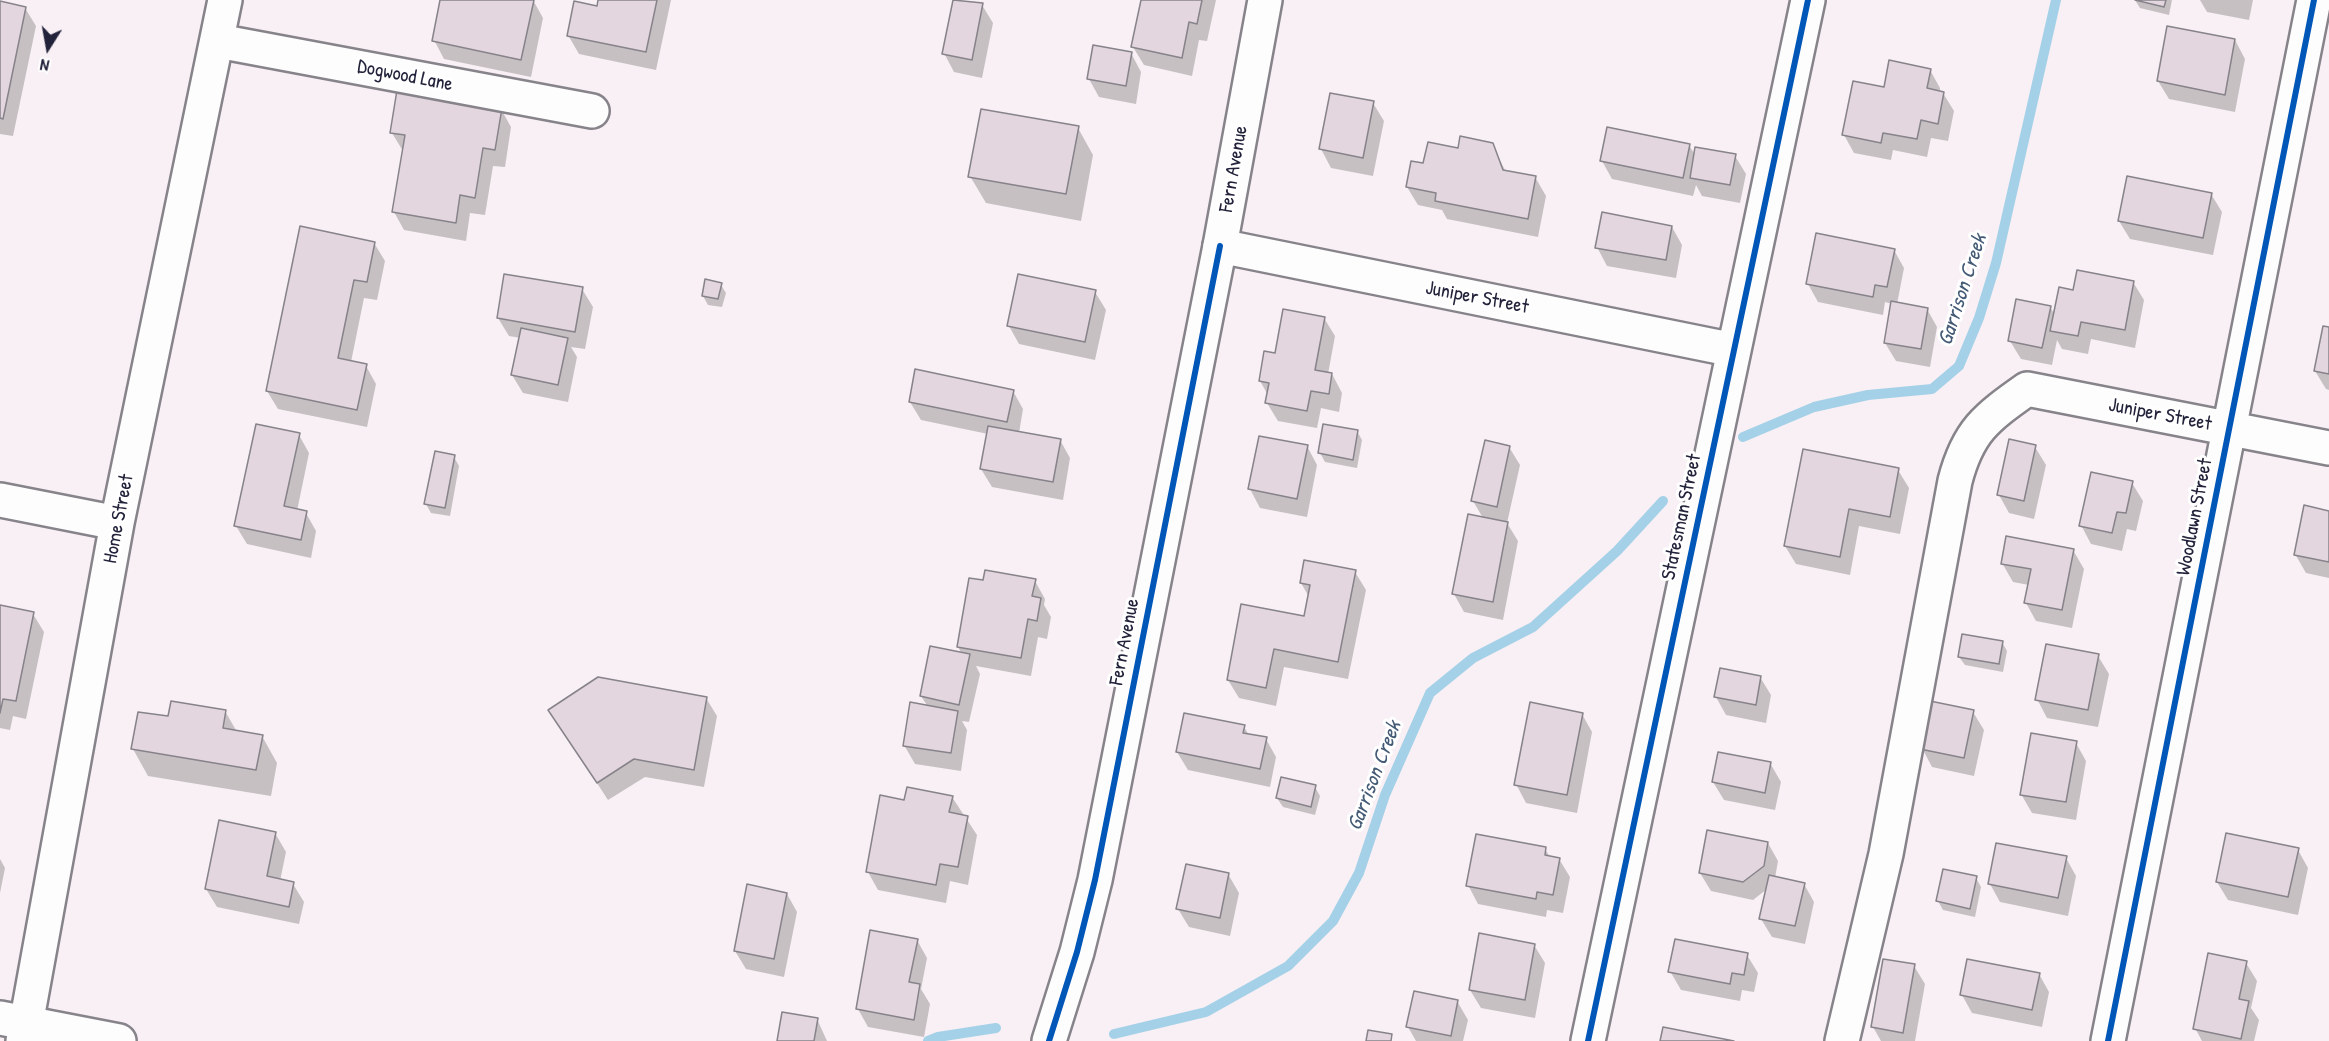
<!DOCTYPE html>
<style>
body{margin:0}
#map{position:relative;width:2329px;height:1041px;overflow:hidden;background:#f8f0f4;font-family:"Patrick Hand",sans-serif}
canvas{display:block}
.north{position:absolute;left:18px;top:18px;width:60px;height:60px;-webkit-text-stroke:4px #fff;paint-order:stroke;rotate:191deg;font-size:16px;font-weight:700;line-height:24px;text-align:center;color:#22223b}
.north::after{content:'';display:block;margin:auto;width:21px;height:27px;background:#22223b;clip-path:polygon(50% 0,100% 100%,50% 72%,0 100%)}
</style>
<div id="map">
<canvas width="2329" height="1041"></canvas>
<div class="north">N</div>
</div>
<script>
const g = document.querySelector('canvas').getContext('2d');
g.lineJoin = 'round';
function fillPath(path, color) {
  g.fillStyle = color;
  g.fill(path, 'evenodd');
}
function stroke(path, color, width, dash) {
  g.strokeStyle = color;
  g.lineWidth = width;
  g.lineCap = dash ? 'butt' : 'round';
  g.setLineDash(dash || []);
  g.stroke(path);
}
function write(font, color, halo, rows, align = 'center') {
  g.font = font + ' "Patrick Hand",sans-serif';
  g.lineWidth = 6;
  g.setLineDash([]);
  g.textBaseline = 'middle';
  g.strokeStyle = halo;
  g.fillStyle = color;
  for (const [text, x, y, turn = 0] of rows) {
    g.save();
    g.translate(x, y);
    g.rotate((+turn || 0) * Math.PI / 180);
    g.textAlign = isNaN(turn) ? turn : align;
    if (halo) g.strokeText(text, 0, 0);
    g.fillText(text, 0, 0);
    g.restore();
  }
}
fillPath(new Path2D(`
 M442,0H533L543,18L531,77L444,59L434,40Z
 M600,0H671L656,70L579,54L568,35L598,7Z
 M954,0L982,5L993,23L982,78L954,72L944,53Z
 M1143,0H1216L1207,41L1199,40L1192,76L1144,65L1133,47Z
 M2135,0H2172L2169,15L2140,8Z
 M2200,0H2253L2249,20L2207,12Z
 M0,3L25,8L36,26L13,136L0,134Z
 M2235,40L2245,59L2235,112L2169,99L2158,81Z
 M1131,53L1141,72L1136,104L1099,97L1089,79Z
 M1930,70L1940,88V92L1943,93L1954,111L1948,141L1931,138L1927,157L1893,150L1891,160L1854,153L1844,135L1885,88Z
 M1373,103L1384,121L1373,176L1331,168L1321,149Z
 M501,109L511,127L505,167L493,166L485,215L470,213L466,241L404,230L394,212L403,151L392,133Z
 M1078,128L1093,155L1081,221L986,203L970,176Z
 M1492,145L1506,172L1535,177L1546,196L1538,237L1447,219L1442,210L1418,205L1407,187L1425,165L1459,150Z
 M1689,145L1695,155L1735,156L1746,174L1740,203L1702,196L1696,185L1693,196L1612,179L1602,161Z
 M2211,194L2222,212L2213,255L2130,239L2119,221Z
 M1672,227L1682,245L1676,278L1607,266L1597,247Z
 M374,243L385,261L377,300L364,298L351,362L366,366L376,384L367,427L278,409L267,391Z
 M1894,250L1904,268L1897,304L1927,309L1937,327L1930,367L1896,361L1885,343L1892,304L1885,302L1883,315L1818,302L1808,284Z
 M2133,282L2144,300L2135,348L2091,339L2088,354L2062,349L2057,340L2052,365L2021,359L2010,341L2050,307L2055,315L2074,291Z
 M721,285L726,293L722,307L708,305L703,296Z
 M582,289L593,307L585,349L571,347L577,357L568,402L523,393L512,375L521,338L509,336L498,318Z
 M1095,292L1106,310L1095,360L1019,344L1009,326Z
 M1324,318L1335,336L1328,374H1332L1342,393L1339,412L1321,408L1317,428L1278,421L1267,403L1268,395L1260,381L1276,355Z
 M2329,328V390L2326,389L2315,371Z
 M1013,391L1023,409L1019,433L1060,440L1070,458L1063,500L992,487L981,469L988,434L921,420L910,402Z
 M1357,431L1362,440L1357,468L1325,462L1320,453Z
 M299,435L309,453L297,511L306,513L316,531L311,558L247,544L236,526Z
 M1307,446L1317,465L1307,517L1260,508L1250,489Z
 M1509,447L1520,465L1507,523L1518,541L1503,620L1464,612L1454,594L1483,518L1473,501Z
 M2035,447L2046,465L2034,519L2009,513L1999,495Z
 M454,457L459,466L450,516L431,513L426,504Z
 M1898,470L1909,488L1900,534L1859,526L1850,575L1796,564L1785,546Z
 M2132,483L2143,501L2136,531L2127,529L2122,551L2091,544L2081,525Z
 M2329,512V578L2306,573L2295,554Z
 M2073,550L2084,569L2072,628L2036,621L2026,603L2029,585L2013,582L2002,563Z
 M1355,572L1366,590L1348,679L1284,667L1276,706L1239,698L1228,680L1305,618L1309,597L1301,583Z
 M1035,581L1045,599L1044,605L1051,617L1047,639L1038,637L1031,676L976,666L980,674L969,722L962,721L967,730L961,771L915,764L904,745L928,707L921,696L962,654L958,647Z
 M0,607L33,614L44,632L26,719L13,716L10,730L0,728Z
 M2002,642L2007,651L2003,672L1965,665L1959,657Z
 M2098,656L2109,674L2098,727L2047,718L2037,699Z
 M1760,677L1771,695L1766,723L1726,715L1716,697Z
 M706,698L717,716L704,787L645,777L608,800L561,728Z
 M225,711L237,732L262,736L277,763L271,796L148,776L133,749L169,718Z
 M1973,712L1984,730L1974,776L1932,767L1922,748Z
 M1582,714L1592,732L1577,813L1526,803L1516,784Z
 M1244,727L1249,735L1266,739L1276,757L1270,787L1188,770L1177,752Z
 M2076,743L2086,761L2076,820L2032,813L2021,794Z
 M1770,763L1781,782L1775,810L1724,800L1713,782Z
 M1315,787L1320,796L1315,815L1283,807L1277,798Z
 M952,797L977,835L968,885L950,881L946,903L878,890L868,872L906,801Z
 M275,833L286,852L280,881L293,884L304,902L299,924L217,907L206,889Z
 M1768,843L1778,861L1775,878L1804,884L1814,902L1805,944L1772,937L1761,919L1767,889L1753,900L1711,891L1700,873Z
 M1545,849L1550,857L1559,859L1570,877L1563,913L1547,910L1546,917L1478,904L1468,885Z
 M2298,850L2308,868L2298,915L2228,900L2217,882Z
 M2066,858L2076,876L2068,916L2000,902L1990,884Z
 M0,859L5,868L0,893Z
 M1228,874L1239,893L1230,936L1189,927L1178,909Z
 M1976,878L1981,887L1975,917L1943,910L1938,901Z
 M787,894L797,912L784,977L746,969L735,951Z
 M917,940L927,958L921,989L930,1004L924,1037L868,1027L858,1009Z
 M1534,945L1545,963L1535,1018L1481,1008L1470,990Z
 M1747,955L1758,973L1754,992L1742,990L1740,1001L1681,990L1670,971Z
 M2246,963L2257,981L2251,1008L2259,1020L2254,1041H2202L2195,1028Z
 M1914,966L1925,984L1915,1041H1881L1873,1027Z
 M2039,974L2049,992L2042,1027L1972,1013L1962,995Z
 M1457,1001L1468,1020L1463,1041H1416L1408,1027Z
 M817,1019L827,1041H779Z`), '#0003');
stroke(new Path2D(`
 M1743,437L1814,407L1868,395L1932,389L1959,366L1979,318L1996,263L2056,0
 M1114,1034L1206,1012L1288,966L1333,921L1359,873L1385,795L1430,693L1473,658L1533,627L1617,551L1663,501
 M928,1041L938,1037L996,1028`), '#a5d1e8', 10);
const building = new Path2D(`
 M440,0H534L521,60L432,41Z
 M598,0H657L646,52L567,36L574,1L597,6Z
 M953,0L983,3L972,60L942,54Z
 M1141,0H1202L1197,24L1189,22L1182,58L1131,47Z
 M2135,0H2166L2164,7Z
 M0,1L26,7L3,119L0,118Z
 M2167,26L2235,39L2225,95L2157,81Z
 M1093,45L1132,52L1126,86L1087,79Z
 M1889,60L1931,69L1927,88L1944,92L1938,124L1921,120L1917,139L1883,133L1881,143L1842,135L1853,81L1884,87Z
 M397,90L502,108L495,150L483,148L475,198L460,195L456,223L392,212L405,135L390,133Z
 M1330,93L1374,101L1363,158L1319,149Z
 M981,109L1079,126L1066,194L968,177Z
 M1607,127L1690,144L1683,178L1600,161Z
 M1460,136L1493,143L1503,170L1536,176L1528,219L1435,201L1436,193L1406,187L1411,161L1423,163L1428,142L1458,148Z
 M1695,147L1736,154L1730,185L1690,178Z
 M2127,176L2212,193L2203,238L2118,221Z
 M1602,212L1672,226L1666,260L1595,248Z
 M300,226L375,242L367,282L354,280L338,358L367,364L357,410L266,391Z
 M1816,233L1895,249L1887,287L1875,285L1873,297L1806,284Z
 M2077,270L2134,281L2125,330L2081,322L2078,336L2050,331L2059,287L2073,290Z
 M504,274L583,287L575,332L497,318Z
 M1018,274L1096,290L1085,342L1007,326Z
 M705,279L722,283L718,299L702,296Z
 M2016,299L2051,306L2042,348L2008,341Z
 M1891,301L1928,308L1921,349L1884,343Z
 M1283,309L1325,317L1315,370L1332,373L1329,394L1311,391L1307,411L1265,403L1269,383L1259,381L1264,351L1275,353Z
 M2323,326L2329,327V374L2314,371Z
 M521,328L568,338L558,385L511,375Z
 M915,369L1014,390L1007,422L909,402Z
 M256,424L300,433L284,506L307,511L301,540L234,526Z
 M1323,424L1358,430L1353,460L1318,453Z
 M988,426L1061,439L1053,482L980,469Z
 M1259,436L1308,445L1297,499L1248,489Z
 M2009,439L2036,445L2024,501L1997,495Z
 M1485,440L1510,446L1497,507L1471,501Z
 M1803,449L1899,468L1890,517L1849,509L1840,557L1784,546Z
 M435,451L455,455L445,508L424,504Z
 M2091,472L2133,481L2126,513L2117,512L2112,533L2079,526Z
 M2304,505L2329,511V562L2294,555Z
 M1468,514L1508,522L1493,602L1452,594Z
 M2006,536L2074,549L2062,610L2024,603L2031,569L2001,564Z
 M1304,560L1356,570L1338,662L1274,649L1266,688L1227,680L1241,604L1304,616L1310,585L1300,583Z
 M985,570L1036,579L1032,596L1041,598L1037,621L1028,619L1021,658L957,647L969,578L983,580Z
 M0,605L34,612L16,701L3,699L0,713Z
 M1962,634L2003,641L1999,664L1958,657Z
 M2046,644L2099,654L2088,710L2035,700Z
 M930,646L970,654L959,705L920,696Z
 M1720,668L1761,676L1756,705L1714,697Z
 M598,677L707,697L694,770L634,759L597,783L548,710Z
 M171,701L226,710L223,728L263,735L256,770L131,749L138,712L168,716Z
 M1930,701L1974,710L1964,758L1920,749Z
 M910,702L958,711L951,753L903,746Z
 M1530,702L1583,713L1567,795L1514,785Z
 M1184,713L1245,725L1243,733L1267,737L1260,769L1176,752Z
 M2031,733L2077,741L2066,802L2020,795Z
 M1718,752L1771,762L1765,793L1712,782Z
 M1281,777L1316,785L1311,807L1276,798Z
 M907,787L953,796L949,812L968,816L958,867L940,864L936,885L866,872L880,795L904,800Z
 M219,820L276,832L267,876L294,882L289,907L205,889Z
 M1707,830L1768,842L1764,866L1743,882L1699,873Z
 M2226,833L2299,848L2288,897L2216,882Z
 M1476,834L1546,847L1545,855L1560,858L1553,895L1537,892L1536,899L1466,886Z
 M1996,843L2067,856L2058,898L1988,884Z
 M1186,864L1229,873L1220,918L1176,909Z
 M1943,869L1977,876L1970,909L1936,901Z
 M1769,875L1805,883L1795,926L1759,919Z
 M747,884L787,893L774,959L734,951Z
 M870,930L918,939L909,982L920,984L914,1020L856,1009Z
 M1479,933L1535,944L1525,1000L1469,990Z
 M1675,939L1748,953L1744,975L1732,973L1730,984L1668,972Z
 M2208,953L2247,961L2239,999L2249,1001L2241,1039L2193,1029Z
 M1883,959L1915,964L1903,1033L1871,1027Z
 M1967,959L2040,973L2032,1010L1960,995Z
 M1414,991L1458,1000L1451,1036L1406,1027Z
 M782,1012L818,1018L814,1041H777Z
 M1663,1027L1734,1041H1660Z
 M1368,1030L1392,1034L1391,1041H1366Z`);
fillPath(building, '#e3d6de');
stroke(building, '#87838a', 1.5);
const minor = new Path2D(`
 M218,41L592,111
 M1220,246L1734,350
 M0,500L117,523
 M23,1041L117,523L225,0
 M1588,1041L1808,0
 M1842,1041L1886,854L1955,481C1968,431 1986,418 2027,389L2329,448
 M2108,1041L2314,0`);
const major = new Path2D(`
 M0,1018L119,1041
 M1049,1041L1077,952L1095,880L1220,246L1265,0`);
stroke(minor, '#87838a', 38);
stroke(major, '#87838a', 38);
stroke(minor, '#fefdfd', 33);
stroke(major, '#fefdfd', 33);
stroke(new Path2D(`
 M1049,1041L1077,952L1095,880L1220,246
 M1588,1041L1808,0
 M2108,1041L2314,0`), '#0057b8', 6);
write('20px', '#22223b', '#fff', [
 ["Dogwood Lane",405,76,11],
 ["Fern Avenue",1234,169,-80],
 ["Juniper Street",1477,298,11],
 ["Juniper Street",2160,415,11],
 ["Statesman Street",1682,517,-78],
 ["Woodlawn Street",2195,517,-79],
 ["Home Street",119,519,-79],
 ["Fern Avenue",1125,642,-79]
]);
write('italic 21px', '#445b76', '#fff', [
 ["Garrison Creek",1963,290,-72],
 ["Garrison Creek",1375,776,-69]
]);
</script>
